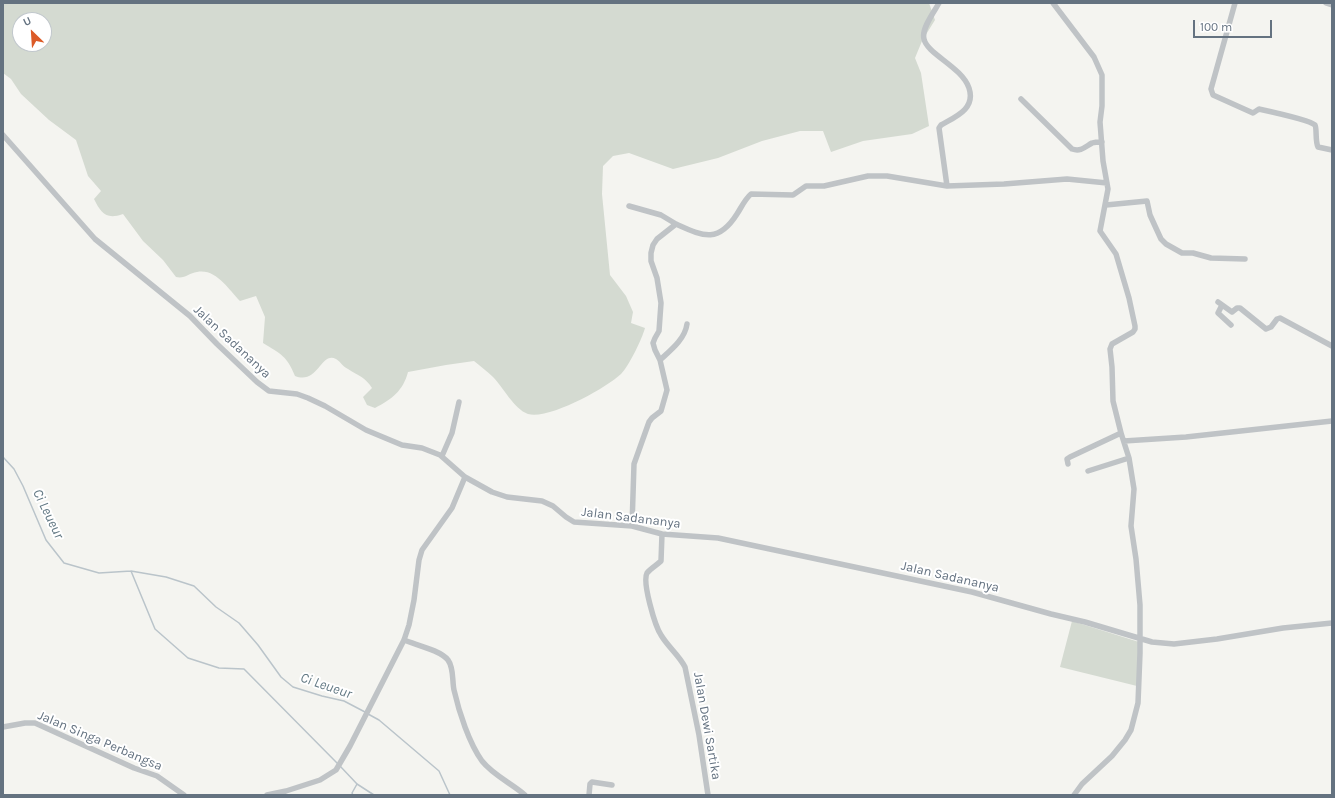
<!DOCTYPE html>
<style>
body{margin:0}
#map{position:relative;width:1335px;height:798px;overflow:hidden;background:#f4f4f0;font-family:Karla,sans-serif}
canvas{display:block}
.frame{position:absolute;inset:0;border:4px solid #647280;pointer-events:none}
.north{position:absolute;left:12px;top:12px;width:40px;height:40px;box-sizing:border-box;background:#fff;border:1px solid #c1c7cc;border-radius:50%;rotate:335deg;font-size:11px;font-weight:700;line-height:16px;text-align:center;color:#647280}
.north::after{content:'';display:block;margin:auto;width:14px;height:18px;background:#dc5b28;clip-path:polygon(50% 0,100% 100%,50% 72%,0 100%)}
.scale{position:absolute;left:1193px;top:20px;width:79px;height:18px;box-sizing:border-box;border:2px solid #647280;border-top:0;padding-left:5px;font-size:12px;line-height:14px;white-space:nowrap;color:#647280;-webkit-text-stroke:3px #fff;paint-order:stroke}
</style>
<div id="map">
<canvas width="1335" height="798"></canvas>
<div class="frame"></div>
<div class="north">U</div>
<div class="scale">100 m</div>
</div>
<script>
const g = document.querySelector('canvas').getContext('2d');
g.lineJoin = 'round';
function fillPath(path, color) {
  g.fillStyle = color;
  g.fill(path, 'evenodd');
}
function stroke(path, color, width, dash) {
  g.strokeStyle = color;
  g.lineWidth = width;
  g.lineCap = dash ? 'butt' : 'round';
  g.setLineDash(dash || []);
  g.stroke(path);
}
function write(font, color, halo, rows, align = 'center') {
  g.font = font + ' Karla,sans-serif';
  g.lineWidth = 4;
  g.setLineDash([]);
  g.textBaseline = 'middle';
  g.strokeStyle = halo;
  g.fillStyle = color;
  for (const [text, x, y, turn = 0] of rows) {
    g.save();
    g.translate(x, y);
    g.rotate((+turn || 0) * Math.PI / 180);
    g.textAlign = isNaN(turn) ? turn : align;
    if (halo) g.strokeText(text, 0, 0);
    g.fillText(text, 0, 0);
    g.restore();
  }
}
fillPath(new Path2D(`
 M3,3H929L935,20L922,41L915,58L921,73L929,126L912,134L863,141L831,152L823,131H800L762,141L718,158L673,169L629,153L613,156L603,166L602,194L610,275L626,296L633,312L631,323L645,328C642,339 629,366 621,374C606,388 549,420 528,414C514,409 503,387 493,377C487,371 480,366 474,361L446,365L408,372C403,391 392,399 375,408L367,405L363,397L372,388C365,377 359,376 348,369C343,367 341,362 336,359C321,351 318,385 295,376C287,356 281,354 263,343L265,317L256,296L240,301C229,290 216,268 197,272C189,273 185,279 176,277L163,260L143,241L123,214C106,220 101,213 94,199L101,191L88,176L76,140L49,120L21,94L11,79L3,73ZM20,20H44V44H20Z
 M1072,621L1139,642L1137,686L1060,667Z`), '#d4dad1');
stroke(new Path2D(`
 M3,457L14,469L23,486L46,540L64,563L99,573L131,571L166,577L194,586L216,607L239,623L258,645L281,677L293,687L322,696L344,701L365,712
 M131,571L155,629L188,658L219,668L244,669L338,764
 M368,714L379,720L439,771L450,795
 M340,766L357,784L374,795
 M353,795L352,793L357,784`), '#bac4ca', 1.5);
stroke(new Path2D(`
 M939,3C934,12 921,29 924,39C927,54 962,67 969,88C976,109 955,117 941,125L939,128L947,186
 M1053,3L1094,57L1102,75V106L1100,122L1103,161L1108,189L1100,231L1116,254L1129,298L1135,326V329L1133,332L1112,344L1110,349L1112,367L1113,401L1121,433L1129,458L1134,489L1131,526L1136,559L1140,605V653L1138,703L1131,730L1125,740L1112,756L1082,784L1074,795
 M1235,3L1211,89L1213,95L1253,113L1259,109C1268,111 1310,120 1315,125C1317,128 1315,141 1318,147L1332,150
 M1326,3L1332,5
 M1021,99L1072,149C1081,152 1085,147 1092,143C1095,142 1099,142 1102,142
 M3,135L95,239L190,316L217,344L257,382L269,391L297,394L308,398L325,406L366,430L402,445L422,448L440,455L465,477L492,492L507,497L542,501L553,506L566,517L574,522L632,526L662,534L718,538L972,592L1051,614L1085,622L1152,642L1174,644L1217,639L1283,628L1332,623
 M1106,205L1147,201L1150,215L1155,226L1161,239L1166,244L1182,253H1193L1211,258L1245,259
 M629,206L661,215L676,224
 M1218,302L1232,312L1237,308H1240L1266,329L1271,327L1277,319L1280,318L1332,346
 M1222,305L1218,313L1231,325
 M660,360C671,350 685,339 687,324
 M1124,441L1186,437L1332,421
 M442,456L452,433L459,402
 M1068,464L1067,459L1070,457L1121,433
 M1088,471L1129,458
 M632,526L634,464L649,422L652,418L661,411L667,390L660,360L655,350L653,343L655,338L659,331L661,303L657,278L651,261V253L653,245L657,239L676,224C703,236 718,244 737,214C741,208 745,199 751,194L793,195L806,186H824L868,176H887L947,186L1004,184L1067,179L1107,183
 M662,534L661,561C657,565 651,568 647,573C642,582 655,626 661,635C668,647 679,655 685,667L699,735L708,795
 M404,640C416,645 440,650 448,660C454,668 452,681 454,690C459,712 469,743 482,761C493,775 511,783 525,795
 M3,727L25,723H35L134,768L157,776L184,795
 M267,795L286,791L320,780L336,770L350,746L404,640L409,625L414,600L419,560L422,550L452,508L465,477
 M589,795L590,784L592,782L612,785`), '#bfc3c6', 5.5);
write('13px', '#647280', '#fff', [
 ["Jalan Sadananya",232,342,43],
 ["Jalan Sadananya",631,518,7],
 ["Jalan Sadananya",950,577,13],
 ["Jalan Dewi Sartika",707,726,80],
 ["Jalan Singa Perbangsa",100,741,23]
]);
write('italic 14px', '#647a85', '#fff', [
 ["Ci Leueur",48,514,64],
 ["Ci Leueur",326,686,19]
]);
</script>
